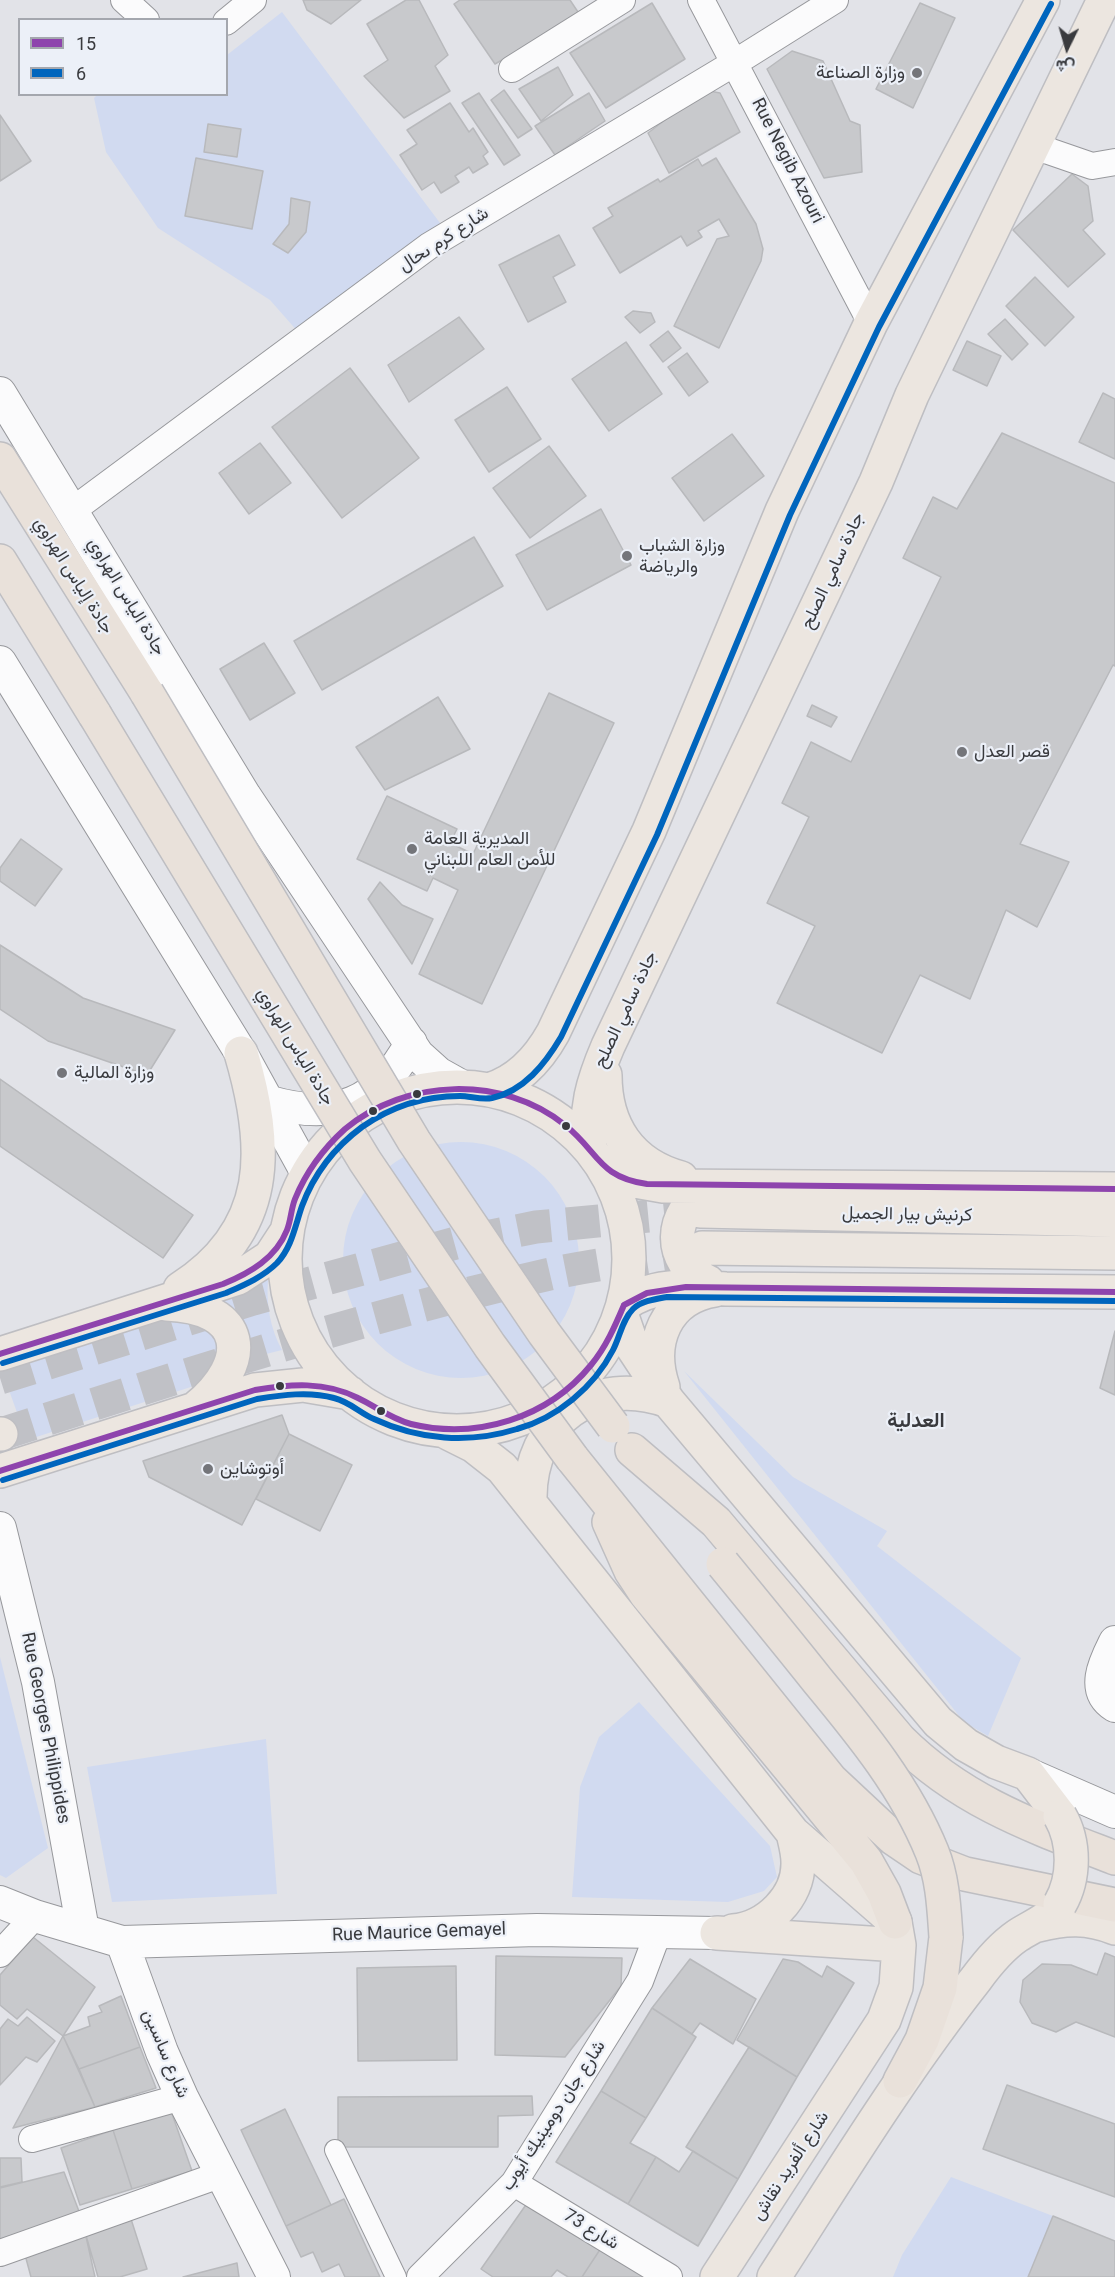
<!DOCTYPE html>
<meta charset="utf-8">
<style>
body{margin:0}
#map{position:relative;width:1115px;height:2277px;overflow:hidden;background:#e2e3e8;font-family:Roboto,Vazirmatn,sans-serif}
canvas{display:block}
.legend{position:absolute;left:18px;top:18px;width:210px;height:78px;box-sizing:border-box;background:#ecf0f8;border:2px solid #a4a7ae;margin:0;padding:8px 10px;list-style:none;font-size:18px;color:#393a3e}
.legend li{display:flex;align-items:center;gap:12px;height:30px}
.legend b{width:30px;border:2px solid #a4a7ae}
.north{position:absolute;left:1037px;top:18px;width:60px;height:60px;-webkit-text-stroke:4px #ecf0f8;paint-order:stroke;rotate:185deg;font-size:16px;font-weight:700;line-height:24px;text-align:center;color:#393a3e}
.north::after{content:'';display:block;margin:auto;width:21px;height:27px;background:#393a3e;clip-path:polygon(50% 0,100% 100%,50% 72%,0 100%)}
</style>
<div id="map">
<canvas width="1115" height="2277"></canvas>
<ul class="legend">
<li><b style="height:8px;background:#8e44ad"></b>15</li>
<li><b style="height:8px;background:#0065bd"></b>6</li>
</ul>
<div class="north">ش</div>
</div>
<script>
const g = document.querySelector('canvas').getContext('2d');
g.lineJoin = 'round';
function fillPath(path, color) {
  g.fillStyle = color;
  g.fill(path, 'evenodd');
}
function stroke(path, color, width, dash) {
  g.strokeStyle = color;
  g.lineWidth = width;
  g.lineCap = dash ? 'butt' : 'round';
  g.setLineDash(dash || []);
  g.stroke(path);
}
function write(font, color, halo, rows, align = 'center') {
  g.font = font + ' Roboto,Vazirmatn,sans-serif';
  g.lineWidth = 4.5;
  g.setLineDash([]);
  g.textBaseline = 'middle';
  g.strokeStyle = halo;
  g.fillStyle = color;
  for (const [text, x, y, turn = 0] of rows) {
    g.save();
    g.translate(x, y);
    g.rotate((+turn || 0) * Math.PI / 180);
    g.textAlign = isNaN(turn) ? turn : align;
    if (halo) g.strokeText(text, 0, 0);
    g.fillText(text, 0, 0);
    g.restore();
  }
}
fillPath(new Path2D(`
 M282,12L443,227L299,333L270,300L158,228L106,152L94,98L98,94H226L227,55Z
 M343 1260a118 118 0 1 1 236 0a118 118 0 1 1-236 0Z
 M268,1280C266,1304 270,1328 282,1350L242,1360C243,1328 247,1309 211,1297Z
 M181,1311L208,1318C221,1352 221,1355 200,1384L27,1440L2,1371Z
 M684,1371L793,1477L887,1531L877,1546L1021,1658L988,1736L964,1722Z
 M0,1657L48,1848L6,1878L0,1875Z
 M639,1702L770,1846L777,1877L764,1891L728,1902L572,1897L580,1787L599,1737Z
 M266,1739L277,1894L112,1902L87,1767Z
 M951,2177L1053,2216L1028,2277H893L902,2255Z`), '#d1daf0');
const building = new Path2D(`
 M303,0H361L331,24L307,10Z
 M406,0H419L448,55L435,66L450,91L404,118L364,76L388,60L367,24Z
 M460,0H570L580,15L495,64L454,4Z
 M652,3L685,59L606,108L570,53Z
 M920,3L955,18L913,108L876,89Z
 M792,51L823,61L850,121L860,125L862,172L824,178L767,69Z
 M558,67L573,95L541,121L519,89Z
 M504,90L532,129L518,138L491,100Z
 M704,90L720,93L740,132L669,173L648,133Z
 M479,93L520,155L504,165L462,103Z
 M589,93L605,121L555,155L535,126Z
 M450,103L469,132L473,128L488,152L483,156L488,164L473,173L469,167L455,176L459,182L441,193L434,182L422,190L400,155L417,144L407,130Z
 M0,115L31,161L0,181Z
 M208,124L241,129L237,157L204,152Z
 M196,158L263,171L252,229L185,216Z
 M716,158L756,224L763,249L761,261L719,348L674,326L717,239L729,236L719,219L698,231L702,237L687,246L681,236L620,273L593,228L613,216L608,208L658,179L660,182L698,159L702,166Z
 M1072,174L1088,186L1093,221L1083,230L1105,254L1068,287L1013,230Z
 M291,198L310,202L306,232L288,253L273,244L289,224Z
 M559,235L575,265L553,277L566,302L528,322L499,265Z
 M1035,277L1074,317L1045,346L1006,306Z
 M633,311L651,313L655,322L640,333L625,317Z
 M459,317L484,349L409,402L388,365Z
 M1005,319L1028,344L1012,360L988,334Z
 M668,331L681,348L663,362L650,345Z
 M967,341L1001,356L987,386L953,370Z
 M626,342L662,394L609,431L572,379Z
 M687,353L708,382L689,396L668,367Z
 M350,368L419,458L342,518L272,427Z
 M507,387L541,439L489,472L455,420Z
 M1103,393L1115,399V459L1079,442Z
 M1002,433L1115,483V666L1113,665L1020,844L1069,862L1037,927L1006,910L970,999L920,975L882,1053L777,1003L815,926L767,903L809,817L782,803L811,742L851,762L941,577L903,558L933,497L957,509Z
 M732,434L764,476L704,521L672,478Z
 M260,443L291,483L249,514L219,473Z
 M549,446L586,496L530,538L493,488Z
 M601,509L631,565L547,610L516,555Z
 M474,537L503,586L322,690L294,641Z
 M264,643L295,693L250,720L220,669Z
 M549,693L614,723L482,1004L419,974L458,890L433,878L427,891L357,859L387,796L457,829L450,843L473,854Z
 M438,697L470,749L385,790L356,747Z
 M812,705L837,717L831,727L807,716Z
 M21,839L62,869L35,906L0,881V868Z
 M380,882L402,905L433,919L412,964L368,899Z
 M0,945L83,998L175,1030L147,1075L48,1041L0,1009Z
 M0,1079L193,1215L163,1258L0,1146Z
 M1115,1331V1395L1100,1388Z
 M282,1415L289,1434L242,1525L149,1477L143,1461Z
 M289,1434L352,1465L320,1531L256,1499Z
 M33,1937L95,1987L63,2036L27,2009L17,2019L0,2005V1975Z
 M1105,1953L1115,1957V2037L1076,2022L1056,2032L1032,2023L1020,2002L1023,1980L1042,1964L1071,1965L1097,1975Z
 M496,1956L622,1958L621,1986L565,2057L495,2055Z
 M690,1959L756,1999L733,2044L700,2023L692,2034L652,2008Z
 M783,1959L798,1962L822,1977L827,1966L854,1983L797,2077L737,2040Z
 M456,1966L457,2060L358,2061L357,1968Z
 M121,1996L140,2047L79,2069L63,2036L90,2026L88,2017L102,2012L99,2006Z
 M652,2008L696,2037L646,2118L601,2091Z
 M27,2017L55,2041L37,2062L26,2057L0,2085V2029L8,2019L18,2026Z
 M63,2036L95,2107L13,2128Z
 M140,2047L156,2088L95,2107L79,2069Z
 M749,2047L797,2077L738,2179L686,2147Z
 M1007,2085L1115,2124V2197L983,2149Z
 M601,2091L646,2118L630,2143L656,2157L628,2204L556,2162Z
 M532,2096L533,2115L498,2116V2147H338V2097Z
 M285,2109L331,2205L286,2226L241,2130Z
 M171,2111L192,2171L132,2189L113,2130Z
 M113,2130L132,2189L80,2205L61,2148Z
 M693,2151L738,2179L698,2246L628,2204L656,2157L679,2172Z
 M0,2158H21L22,2182L0,2187Z
 M64,2172L80,2214L0,2239V2188Z
 M344,2199L380,2277H345L339,2264L322,2272L313,2252L301,2257L286,2226Z
 M530,2199L603,2245L582,2277H568L557,2270L551,2277H493L481,2269Z
 M1053,2216L1115,2241V2277H1028Z
 M131,2219L147,2269L120,2277H98L85,2232Z
 M85,2232L95,2277H31L24,2251Z
 M603,2245L659,2277H582Z
 M237,2263L239,2277H183Z`);
fillPath(building, '#c8c9cc');
stroke(building, '#b8b9bc', 1.5);
stroke(new Path2D(`
 M0,1378L253,1299L456,1243L536,1227L700,1211
 M1,1434C183,1376 364,1316 550,1274C600,1263 651,1258 702,1248`), '#c0c1c6', 33, [33, 16]);
const pedestrian = new Path2D(`
 M335,2150L396,2277`);
const minor = new Path2D(`
 M124,0L146,20
 M701,0L871,323
 M226,22L253,0
 M512,69L622,0
 M1034,146L1092,166L1115,162
 M73,510L429,246L736,62L835,0
 M0,1954L35,1916
 M32,2139L182,2097
 M514,2183L669,2277
 M0,2253L222,2174
 M420,2277L514,2183L640,1981L658,1933`);
const tertiary = new Path2D(`
 M0,393L245,796L418,1055L438,1073L463,1087
 M0,662L241,1053L307,1173
 M270,1102C336,1121 378,1104 411,1043
 M0,1528L38,1682L83,1930
 M1115,1642C1105,1662 1090,1690 1115,1706
 M1028,1774L1115,1812
 M0,1902L35,1916L122,1942L537,1930L717,1933
 M122,1942L162,2052L182,2097L274,2277`);
const trunk = new Path2D(`
 M605,1075C605,1126 630,1164 681,1178
 M285 1259a172 172 0 1 1 344 0a172 172 0 1 1-344 0Z
 M489,1090C518,1081 538,1060 553,1033L649,831L782,511L871,323L1043,0
 M590,1148C584,1110 593,1081 608,1046L876,482L912,395L1104,0
 M603,1167L629,1180L663,1186L1115,1189
 M707,1191C669,1211 666,1263 708,1282
 M700,1211L1115,1220
 M702,1248L1115,1253
 M180,1289C272,1230 269,1148 241,1053
 M166,1304C247,1307 253,1361 196,1408
 M624,1305C652,1282 692,1287 726,1289L1115,1292
 M621,1313L633,1348L668,1401L938,1722L966,1745L996,1762L1028,1774L1060,1816
 M0,1354L238,1278L270,1257L287,1231
 M663,1387C648,1343 665,1298 715,1290
 M444,1431L474,1446L502,1468L793,1833L895,1922L899,1945L896,1987L884,2020L717,2277
 M0,1434H1
 M0,1471L255,1390L303,1385L350,1393
 M530,1499C529,1421 594,1374 668,1401
 M1038,1925C1065,1918 1088,1917 1115,1928
 M733,1931C767,1928 799,1897 798,1862C798,1852 795,1842 793,1833
 M717,1933L899,1945
 M774,2277C839,2176 902,2073 976,1979C987,1964 1001,1947 1017,1936C1032,1926 1050,1920 1060,1904`);
const motorway = new Path2D(`
 M0,459L147,693
 M0,561L95,715
 M632,1450L716,1522L900,1740C962,1802 1035,1827 1115,1858
 M572,1458L831,1780L893,1838L921,1857L965,1874L1115,1905
 M609,1522L631,1571L646,1594L866,1861L884,1893L895,1922
 M900,2081L922,2040L940,1988L946,1937`);
stroke(pedestrian, '#97989c', 22);
stroke(minor, '#97989c', 28);
stroke(tertiary, '#97989c', 34);
stroke(trunk, '#bebec2', 36);
stroke(motorway, '#bebec2', 36);
stroke(pedestrian, '#fbfbfc', 20);
stroke(minor, '#fbfbfc', 26);
stroke(tertiary, '#fbfbfc', 32);
stroke(trunk, '#ece6e0', 33);
stroke(motorway, '#e9e1da', 33);
const trunkBridge = new Path2D(`
 M1060,1904C1075,1878 1075,1842 1060,1816`);
const motorwayBridge = new Path2D(`
 M147,693L414,1141L544,1333L613,1426
 M95,715L365,1161L490,1346L572,1458
 M723,1564C755,1603 787,1642 818,1681C862,1734 906,1788 932,1852C943,1879 944,1909 946,1937`);
stroke(trunkBridge, '#bebec2', 36, []);
stroke(motorwayBridge, '#bebec2', 36, []);
stroke(trunkBridge, '#ece6e0', 33);
stroke(motorwayBridge, '#e9e1da', 33);
stroke(new Path2D(`
 M624,1305L647,1293L686,1287L1115,1292
 M0,1354L223,1284C250,1273 276,1258 287,1230C291,1220 291,1209 295,1199C306,1172 324,1148 345,1129C406,1078 503,1075 565,1125C599,1152 598,1177 647,1184L1115,1189
 M0,1471L255,1390C290,1384 325,1381 358,1398C375,1406 391,1419 411,1424C477,1440 548,1418 591,1365C606,1347 615,1326 624,1305`), '#8e44ad', 6);
stroke(new Path2D(`
 M3,1363L226,1293C244,1285 263,1277 277,1263C292,1247 295,1226 302,1206C314,1174 335,1147 362,1127C392,1106 424,1096 460,1096C470,1096 481,1100 492,1098C524,1091 545,1064 561,1037L657,835L790,515L879,327L1051,4
 M3,1480L257,1399C282,1395 309,1391 334,1398C350,1402 360,1413 374,1419C419,1440 469,1444 517,1429C557,1418 594,1387 613,1350C620,1337 622,1320 633,1309C641,1301 656,1299 667,1297L1115,1301`), '#0065bd', 6);
for (const [x, y, r, color] of [
 [917,73,6,"#74757a"],
 [627,556,6,"#74757a"],
 [962,752,6,"#74757a"],
 [412,849,6,"#74757a"],
 [62,1073,6,"#74757a"],
 [417,1094,5,"#393a3e"],
 [373,1111,5,"#393a3e"],
 [566,1126,5,"#393a3e"],
 [280,1386,5,"#393a3e"],
 [381,1411,5,"#393a3e"],
 [208,1469,6,"#74757a"]
]) {
  const dot = new Path2D();
  dot.arc(x, y, r, 0, 2 * Math.PI);
  g.fillStyle = color;
  g.fill(dot);
  stroke(dot, '#ecf0f8', 2);
}
write('18px', '#393a3e', '#ecf0f8', [
 ["وزارة الصناعة",905,73,"right"],
 ["وزارة الشباب",639,546],
 ["والرياضة",639,567],
 ["قصر العدل",974,752],
 ["المديرية العامة",424,839],
 ["للأمن العام اللبناني",424,860],
 ["وزارة المالية",74,1073],
 ["أوتوشاين",220,1469]
], 'left');
write('18px', '#393a3e', '#ecf0f8', [
 ["Rue Negib Azouri",787,161,63],
 ["شارع كرم ىحال",444,240,-33],
 ["جادة سامي الصلح",833,571,-65],
 ["جادة إلياس الهراوي",73,576,58],
 ["جادة الياس الهراوي",126,597,59],
 ["جادة سامي الصلح",626,1010,-65],
 ["جادة الياس الهراوي",295,1047,59],
 ["كرنيش بيار الجميل",907,1215,1],
 ["Rue Georges Philippides",45,1728,79],
 ["Rue Maurice Gemayel",419,1933,-2],
 ["شارع ساسين",165,2054,67],
 ["شارع جان دومينيك أيوب",554,2116,-57],
 ["شارع ألفريد نقاش",791,2166,-57],
 ["شارع 73",591,2230,31]
]);
write('bold 20px', '#393a3e', '#ecf0f8', [
 ["العدلية",916,1422]
]);
</script>
